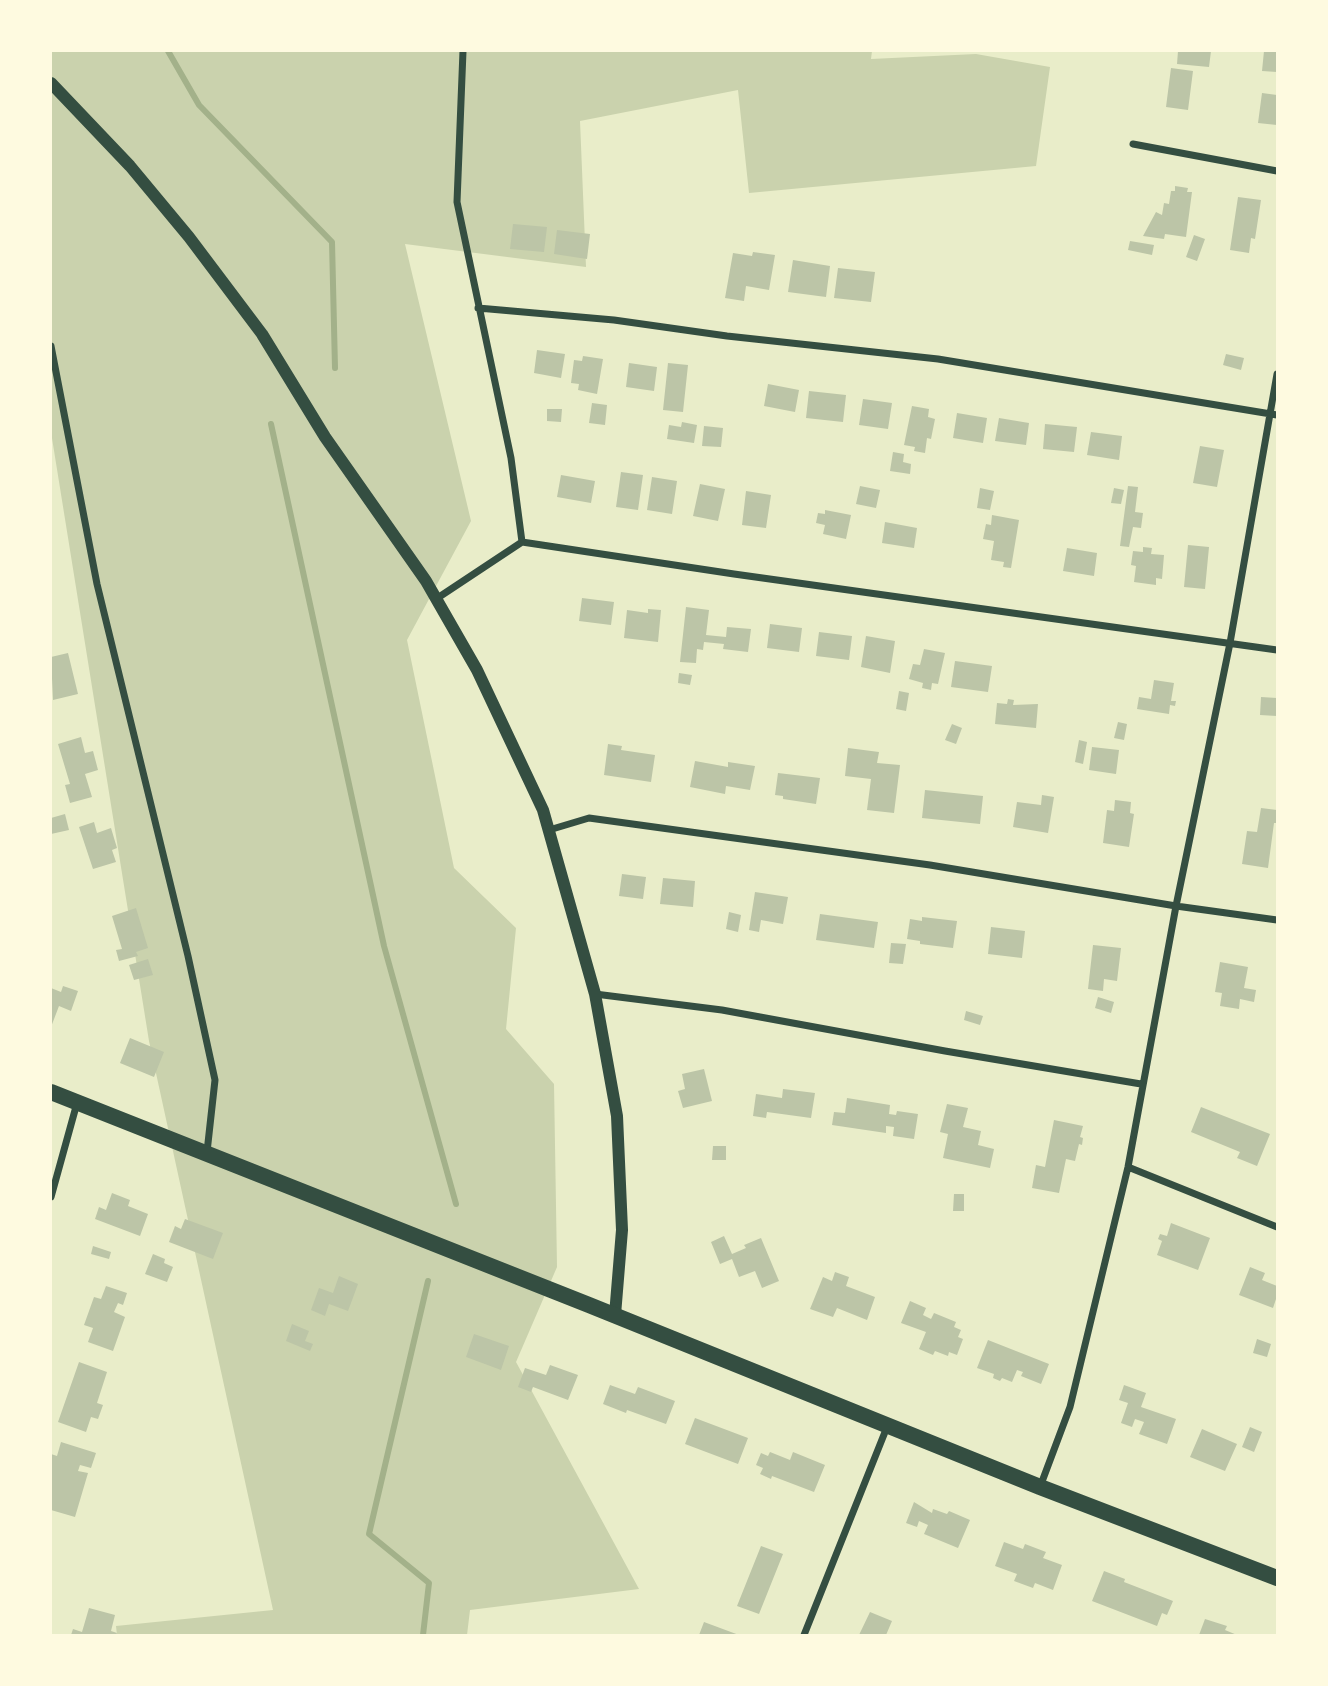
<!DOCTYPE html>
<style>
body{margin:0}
#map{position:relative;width:1328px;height:1686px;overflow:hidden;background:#e9edc9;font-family:"IBM Plex Sans",sans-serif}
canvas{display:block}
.frame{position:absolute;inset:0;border:52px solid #fefae0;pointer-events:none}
</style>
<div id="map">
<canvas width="1328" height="1686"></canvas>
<div class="frame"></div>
</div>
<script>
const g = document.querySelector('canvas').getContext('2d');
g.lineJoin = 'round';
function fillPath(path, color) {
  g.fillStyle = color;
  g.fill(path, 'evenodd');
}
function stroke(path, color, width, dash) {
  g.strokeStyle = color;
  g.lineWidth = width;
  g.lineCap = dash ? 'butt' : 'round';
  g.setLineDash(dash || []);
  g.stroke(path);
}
fillPath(new Path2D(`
 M51,51H872L871,59L976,54L1050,67L1036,166L749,193L738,90L580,121L586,267L405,244L471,521L407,640L454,868L516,928L506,1029L554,1084L557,1267L516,1362L639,1589L470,1610L467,1635H117L116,1626L273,1610L149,1041L51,432Z`), '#cad2ad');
stroke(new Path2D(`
 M168,51L199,105L332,242L335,368
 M271,424L384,946L456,1204
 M423,1635L429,1583L369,1534L428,1281`), '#a3b18a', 6);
fillPath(new Path2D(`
 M1178,51H1211L1209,67L1177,64Z
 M1264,51H1277V72L1262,71Z
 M1171,68L1193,71L1188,110L1166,107Z
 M1262,93L1277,95V125L1258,123Z
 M1175,186L1188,188L1187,192H1192L1186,237L1165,234L1164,239L1143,236L1156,212L1162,215L1164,203L1169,204L1171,191H1175Z
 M1238,197L1261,200L1255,239L1251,238L1249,253L1230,250Z
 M513,224L547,227L544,252L510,249Z
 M557,230L590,234L587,259L554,254Z
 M1194,235L1205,239L1197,261L1186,257Z
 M1130,241L1154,245L1152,255L1128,250Z
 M753,252L775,255L769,290L746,286L744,301L725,298L733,253L752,256Z
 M793,260L830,266L826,297L788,292Z
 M838,268L875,272L871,302L834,298Z
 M537,350L565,354L561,378L534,373Z
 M1226,354L1244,358L1241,370L1223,365Z
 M583,356L603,359L597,394L578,390L579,384L571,383L574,360L582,361Z
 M629,363L657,367L654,391L626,387Z
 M668,363L688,365L683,412L663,410Z
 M768,384L799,390L795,412L764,406Z
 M809,391L846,395L843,422L806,418Z
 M863,399L892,403L888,429L859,425Z
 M592,403L607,405L605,425L589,423Z
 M912,406L929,409L928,417L935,419L931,439L927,438L925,453L914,451L915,447L904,445Z
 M547,409H562L561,422L547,421Z
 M957,413L987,418L983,443L953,438Z
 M999,418L1029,423L1026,445L995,441Z
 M682,422L697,425L694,443L667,439L669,425L681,427Z
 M1045,424L1077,427L1074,452L1043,449Z
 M704,426L723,428L721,447L702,446Z
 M1091,432L1122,436L1119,460L1087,455Z
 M1200,446L1224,450L1217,487L1193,483Z
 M893,452L904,454L903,462L911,464L910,474L890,471Z
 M621,472L643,475L638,510L616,507Z
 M561,475L595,481L591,503L557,497Z
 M652,477L677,481L672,514L647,510Z
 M700,484L725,489L718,521L693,516Z
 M860,486L880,490L876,508L856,504Z
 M1128,486L1138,487L1135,512L1143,513L1141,528L1133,527L1129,547L1120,546Z
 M980,488L994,491L990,510L977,508Z
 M1114,488L1124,490L1121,504L1111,503Z
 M746,491L771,495L766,528L742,525Z
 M825,510L851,515L846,539L823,534L825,525L816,523L818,513L825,514Z
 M992,515L1019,520L1011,568L1003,567L1004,562L991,560L994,541L983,539L986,524L991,525Z
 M885,522L917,528L914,548L882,543Z
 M1188,545L1209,547L1205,589L1184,587Z
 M1143,547L1152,548L1151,554L1164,555L1162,579L1156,578V585L1134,582L1136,566L1131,565L1133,551L1143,552Z
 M1067,548L1097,553L1094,576L1063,571Z
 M582,598L614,602L611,625L579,621Z
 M686,607L709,610L706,635L726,637L727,627L751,629L748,652L723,649L724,644L704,642L703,650L697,649L696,663L680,662Z
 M648,609L661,610L658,642L624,638L627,610L648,613Z
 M770,624L802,628L799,652L767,648Z
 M819,632L852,636L849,660L816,656Z
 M866,636L895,641L890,673L861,667Z
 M924,649L945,653L938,684L932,683L931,690L922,688L923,683L909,679L913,664L920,665Z
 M68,653L78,694L53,700L51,657Z
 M955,661L992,666L988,692L951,687Z
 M679,673L692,675L690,685L678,683Z
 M1154,680L1174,683L1171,701H1176L1175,706L1170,705L1169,714L1137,709L1139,697L1151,699Z
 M899,691L909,693L906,711L896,709Z
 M1261,697L1277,698V716L1260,715Z
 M1008,699L1014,700L1013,705L1038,704L1036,728L995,724L997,703L1007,704Z
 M1118,722L1127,724L1124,740L1114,738Z
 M952,724L962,728L956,744L945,740Z
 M81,737L85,753L93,751L98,770L85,774L92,797L70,803L65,785L70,784L58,744Z
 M1079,740L1087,742L1083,764L1075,762Z
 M608,744L622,746L621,750L655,755L651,782L604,775Z
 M1092,747L1119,750L1116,774L1089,770Z
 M848,748L879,752L877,763L900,765L894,813L867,810L871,779L845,776Z
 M695,761L728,767V762L755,766L750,790L726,786L725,794L690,787Z
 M778,773L820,778L816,804L783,799V796L775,795Z
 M925,790L983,796L980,824L922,818Z
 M1042,795L1054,797L1048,833L1013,827L1017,802L1041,805Z
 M1115,800L1131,802L1130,813L1134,814L1129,847L1103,843L1107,810L1114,811Z
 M1261,808L1277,810V823H1274L1268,868L1242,864L1247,831L1257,832Z
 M65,814L69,830L51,834V818Z
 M94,822L97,833L111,828L117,848L112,850L116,862L93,869L79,827Z
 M622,874L646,877L643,899L619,896Z
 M663,878L695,881L693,907L660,904Z
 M755,892L788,897L783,924L761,920L759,932L749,930Z
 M136,908L148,948L136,952L138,956L119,961L116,950L122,949L112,916Z
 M729,912L741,915L738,932L726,929Z
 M820,914L878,922L874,948L816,940Z
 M922,917L957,921L953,948L920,944V941L907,939L910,919L922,921Z
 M991,927L1025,931L1022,958L988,954Z
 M891,943L906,944L903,964L889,963Z
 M1093,945L1121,948L1117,981L1104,979L1103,991L1088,989Z
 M148,959L153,975L134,980L129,965Z
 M1220,962L1248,967L1244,988L1256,990L1254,1002L1240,999L1239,1009L1220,1006L1222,993L1215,992Z
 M63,986L78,991L71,1011L59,1006L51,1027V988L61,992Z
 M1098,997L1114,1002L1111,1013L1095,1008Z
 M966,1011L983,1016L980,1025L964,1020Z
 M130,1038L164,1052L154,1077L120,1063Z
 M704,1069L712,1101L683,1108L678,1091L685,1089L682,1074Z
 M783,1089L815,1093L811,1118L767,1112L766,1118L753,1116L756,1094L782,1098Z
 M847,1098L890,1105L889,1114L896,1115L897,1111L918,1114L914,1139L893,1136L894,1127L886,1126V1133L832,1125L834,1112L845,1113Z
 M947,1104L968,1108L963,1127L981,1131L978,1145L994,1149L990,1168L943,1158L948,1134L940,1132Z
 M1201,1107L1270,1134L1257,1166L1237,1158L1240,1152L1191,1132Z
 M1054,1120L1083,1126L1080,1137L1083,1138L1082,1145L1079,1144L1075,1161L1066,1159L1059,1193L1032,1188L1036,1165L1045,1167Z
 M713,1146H726V1160H712Z
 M112,1193L130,1200L128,1206L148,1214L140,1236L95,1219L99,1207L106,1210Z
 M954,1194H964V1211H953Z
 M185,1219L223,1233L213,1259L169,1242L175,1226L181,1229Z
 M1171,1223L1210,1238L1198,1270L1157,1255L1162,1241L1158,1239L1160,1234L1167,1236Z
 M724,1236L732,1254L746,1248L744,1245L761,1238L779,1281L762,1288L755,1271L739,1277L732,1259L720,1264L711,1242Z
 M93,1246L111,1252L109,1259L91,1254Z
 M153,1254L165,1259L164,1263L173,1267L167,1282L145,1274Z
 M1250,1267L1265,1273L1262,1280L1277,1286V1296L1273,1308L1239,1295Z
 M835,1272L849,1277L846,1286L875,1297L867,1320L837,1308L833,1317L810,1309L823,1277L832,1281Z
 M339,1276L358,1284L348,1311L329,1304L325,1316L311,1310L319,1288L333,1293Z
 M106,1286L127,1293L123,1305L118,1303L114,1312L125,1317L113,1351L88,1342L93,1328L84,1325L94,1297L101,1299Z
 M910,1301L926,1308L923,1315L931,1319L934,1313L956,1322L954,1327L961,1330L958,1337L963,1339L957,1355L949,1352L948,1356L935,1351L933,1355L919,1349L926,1332L901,1323Z
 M292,1324L309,1331L305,1341L313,1344L310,1351L286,1341Z
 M474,1334L509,1346L501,1370L466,1357Z
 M1257,1339L1271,1344L1267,1357L1253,1353Z
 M988,1340L1049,1364L1041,1384L1021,1376L1023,1372L1017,1370L1012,1382L1002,1378L1000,1381L993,1378L994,1374L977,1368Z
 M79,1362L107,1372L97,1403L103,1405L98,1419L91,1417L86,1432L58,1422Z
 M550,1365L578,1375L568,1400L533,1387L531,1392L518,1387L525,1368L546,1375Z
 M610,1385L635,1394L638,1387L675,1401L666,1424L627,1410L626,1413L603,1404Z
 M1124,1385L1146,1393L1141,1407L1176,1419L1167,1444L1139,1434L1144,1422L1135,1419L1132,1427L1121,1423L1128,1403L1119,1400Z
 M695,1418L748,1438L738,1464L685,1444Z
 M1250,1427L1262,1432L1254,1452L1242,1447Z
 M1202,1429L1237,1444L1225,1471L1190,1457Z
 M61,1442L96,1453L91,1468L80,1465L78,1471L88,1473L75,1517L51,1510V1454L57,1456Z
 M770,1452L790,1460L793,1452L825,1465L814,1492L772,1476L771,1479L760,1474L763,1468L756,1465L761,1453L768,1456Z
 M914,1502L932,1513L933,1509L947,1514L949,1511L970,1520L958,1548L924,1534L928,1525L919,1521L917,1527L906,1523Z
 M1004,1542L1023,1549L1025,1544L1046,1552L1043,1558L1062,1565L1053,1590L1035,1583L1033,1588L1014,1581L1017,1574L995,1566Z
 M761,1546L783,1554L759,1614L737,1606Z
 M1104,1571L1125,1579L1124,1582L1173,1601L1167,1615L1162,1613L1157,1626L1092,1601Z
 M89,1608L115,1615L111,1631L117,1633L116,1635H71L73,1629L82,1632Z
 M870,1612L892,1621L886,1635H859Z
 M1205,1619L1227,1626L1225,1630L1237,1635H1199Z
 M704,1622L739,1635H699Z`), '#bcc5a7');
stroke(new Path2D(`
 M1133,144L1277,171
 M478,308L614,320L727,336L938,359L1277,415
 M51,346L97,584L188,956L215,1080L207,1152
 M522,542L734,574L1277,650
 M436,599L522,542L511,458L457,202L463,51
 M549,830L589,818L930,865L1176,906L1277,920
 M595,994L722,1010L945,1051L1141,1084
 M1128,1167L1277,1227
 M51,1197L77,1103
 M1040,1487L1070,1407L1128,1167L1176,906L1230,643L1277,374
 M804,1635L887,1427`), '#344e41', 7);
stroke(new Path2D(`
 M51,83L130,166L189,237L262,334L325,437L426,581L477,670L543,810L595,994L617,1116L622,1230L615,1315`), '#344e41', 12);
stroke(new Path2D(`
 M51,1092L589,1305L1040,1487L1277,1578`), '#344e41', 16);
</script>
